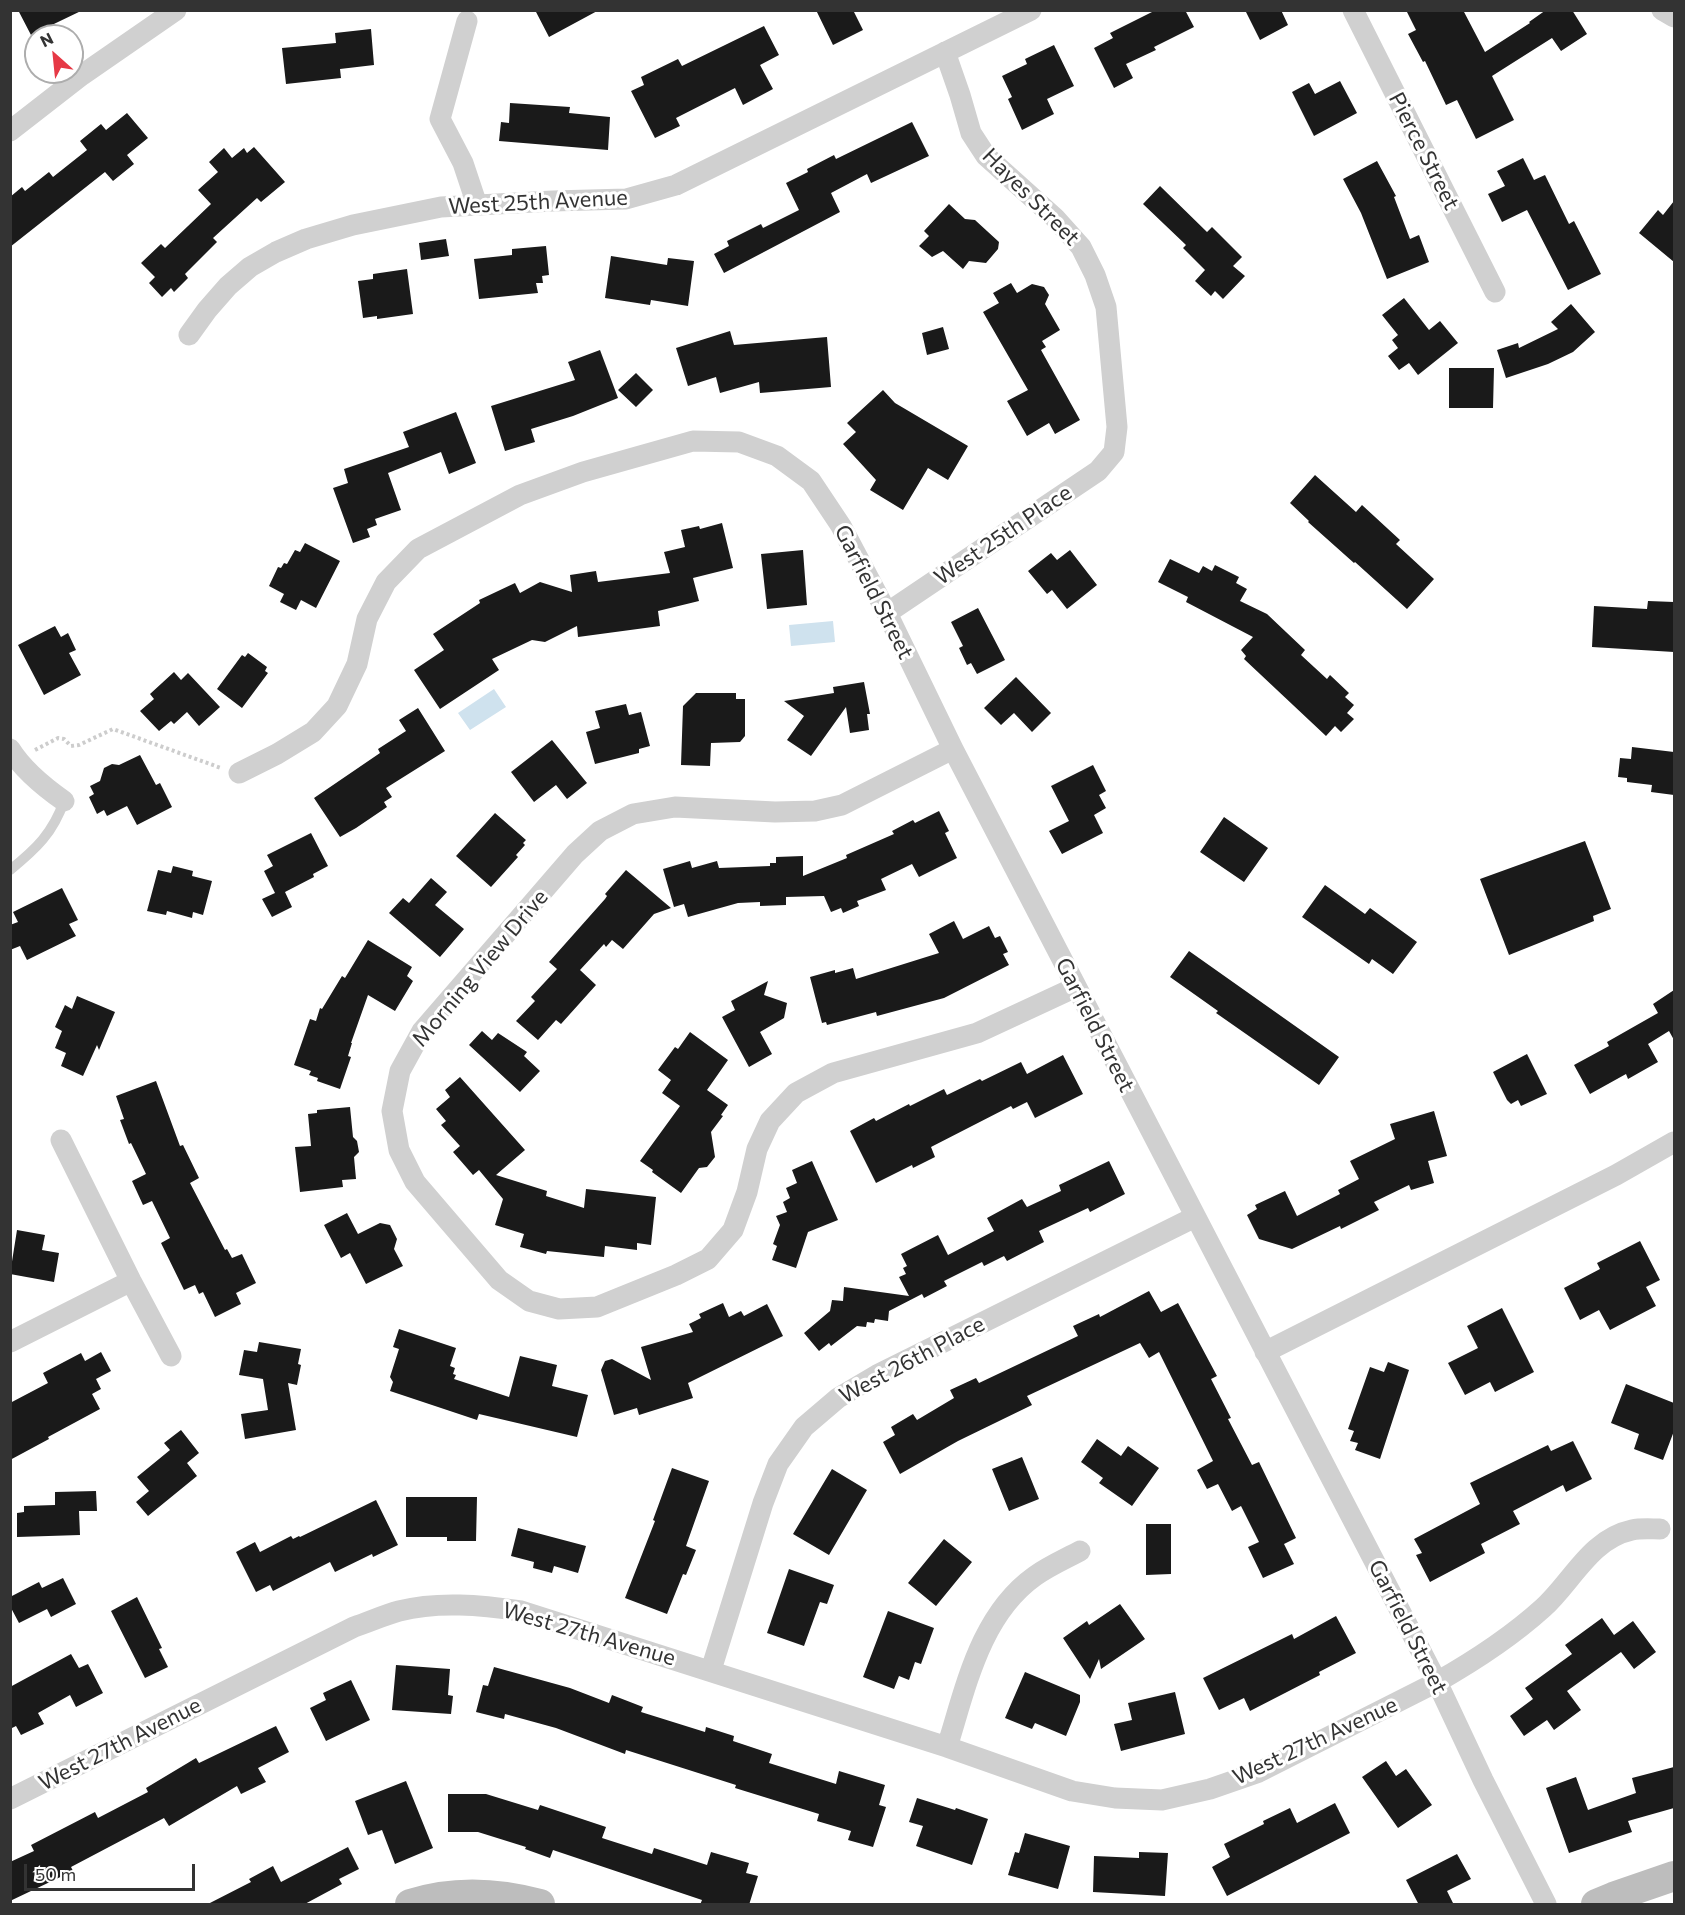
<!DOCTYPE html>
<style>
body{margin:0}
#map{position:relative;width:1685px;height:1915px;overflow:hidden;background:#fff;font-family:Commissioner,sans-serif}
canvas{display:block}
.frame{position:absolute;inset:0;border:12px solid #333;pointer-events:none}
.north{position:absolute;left:24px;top:24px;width:60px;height:60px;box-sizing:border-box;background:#fff;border:2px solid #adadad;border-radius:50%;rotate:333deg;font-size:16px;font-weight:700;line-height:24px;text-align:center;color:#333}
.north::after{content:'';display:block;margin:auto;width:21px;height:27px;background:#e63946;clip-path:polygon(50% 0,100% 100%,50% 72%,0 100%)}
.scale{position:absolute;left:24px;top:1864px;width:171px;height:27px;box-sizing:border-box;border:3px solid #333;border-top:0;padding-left:8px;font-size:18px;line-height:21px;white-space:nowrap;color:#333;-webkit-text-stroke:4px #fff;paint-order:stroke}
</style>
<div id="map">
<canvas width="1685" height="1915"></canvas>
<div class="frame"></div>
<div class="north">N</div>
<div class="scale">50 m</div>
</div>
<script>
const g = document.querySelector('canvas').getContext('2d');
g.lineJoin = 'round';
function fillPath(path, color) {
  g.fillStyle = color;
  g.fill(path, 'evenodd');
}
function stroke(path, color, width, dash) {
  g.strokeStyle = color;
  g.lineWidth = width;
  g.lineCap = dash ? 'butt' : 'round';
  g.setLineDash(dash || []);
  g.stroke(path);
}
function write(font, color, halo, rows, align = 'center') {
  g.font = font + ' Commissioner,sans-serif';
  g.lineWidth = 6;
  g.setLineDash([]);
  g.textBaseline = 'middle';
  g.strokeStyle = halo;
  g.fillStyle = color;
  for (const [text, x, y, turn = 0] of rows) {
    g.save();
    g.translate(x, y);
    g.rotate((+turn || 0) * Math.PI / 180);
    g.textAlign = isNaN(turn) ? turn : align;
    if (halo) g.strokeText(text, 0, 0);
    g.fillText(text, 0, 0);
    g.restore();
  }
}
fillPath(new Path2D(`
 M833,621L835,642L791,646L789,625Z
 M494,689L506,707L470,730L458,713Z`), '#cfe2ee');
fillPath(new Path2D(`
 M18,10H83L31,35Z
 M535,10H599L549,37Z
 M816,10H853L863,30L833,45Z
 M1156,10H1185L1194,27L1154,47L1156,50L1126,64L1133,78L1114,88L1094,48L1113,38L1110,33Z
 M1245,10H1281L1288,25L1260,40Z
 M1406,10H1463L1485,52L1530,23L1529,22L1546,10H1572L1587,34L1561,51L1552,38L1492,76L1514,120L1476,139L1457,100L1446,105L1425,61L1423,62L1408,34L1416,30Z
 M764,26L779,55L760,65L773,89L743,105L735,88L676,118L680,126L655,138L631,91L644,85L641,77L678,59L682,66Z
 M371,29L374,65L340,69L341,78L286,84L282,48L336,43L335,33Z
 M1054,45L1074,86L1047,99L1054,114L1022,130L1008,99L1012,97L1002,76L1027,64L1025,59Z
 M1340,81L1357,113L1314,136L1292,92L1309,83L1315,94Z
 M510,103L570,107L569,113L610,117L608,150L499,141L501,122L509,123Z
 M127,113L148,138L127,155L134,164L113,181L105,172L10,247V197L22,187L25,191L49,172L53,177L87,150L80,141L101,124L106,130Z
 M912,122L929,156L871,183L867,174L831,193L840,212L724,273L714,254L729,246L727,241L761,224L763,228L799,210L786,183L808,172L807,169L834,155L836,159Z
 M254,147L285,182L261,202L257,198L213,238L217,242L185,274L188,278L174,292L171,288L162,297L149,283L155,277L141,263L161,244L165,248L211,204L198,190L218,172L209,162L224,148L232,158L244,148L247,153Z
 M1523,158L1534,180L1545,175L1569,224L1574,221L1601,274L1568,290L1527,210L1502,222L1488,194L1505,186L1497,171Z
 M1377,161L1396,196L1394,197L1410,239L1419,235L1429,262L1387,279L1361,213L1343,179Z
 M1160,186L1207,232L1212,227L1242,257L1233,266L1245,276L1223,299L1215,291L1211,296L1195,281L1205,270L1183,248L1186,245L1143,204Z
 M1674,201V262L1639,233L1658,210L1663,215Z
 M949,204L965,219L975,220L999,242L998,249L986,263L969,261L963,269L943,251L932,257L919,246L929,236L924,231Z
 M446,239L449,256L421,260L419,243Z
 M546,246L549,275L542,276L543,283H536L538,293L479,299L474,259L512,255V249Z
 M611,256L667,265L668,258L694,261L688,306L651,300L650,305L605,298Z
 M407,269L413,314L377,319V316L363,318L358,281L373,279V274Z
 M1011,283L1017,293L1032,284L1044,287L1049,295L1045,304L1060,330L1042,341L1046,347L1041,350L1080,420L1055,434L1049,423L1027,436L1007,401L1028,390L983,312L999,303L993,293Z
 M1404,298L1429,330L1440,321L1458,343L1418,375L1409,363L1399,370L1388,356L1398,348L1392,340L1398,335L1382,315Z
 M1571,304L1595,332L1573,352L1548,364L1506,378L1497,350L1518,343L1519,348L1558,329L1551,322Z
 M943,327L949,349L927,355L922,333Z
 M730,331L734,345L827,337L831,387L760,393L759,382L720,393L716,377L688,386L676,348Z
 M600,350L618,398L573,416L531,429L535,442L505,451L491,406L575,380L568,362Z
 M1449,368H1494L1493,408H1449Z
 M636,373L653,390L636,407L618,390Z
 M883,390L895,403L968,446L948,480L928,468L903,510L870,490L876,480L843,444L856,432L847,423Z
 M456,412L476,463L449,474L441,452L388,473L401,510L375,519L377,525L367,529L370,537L353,543L333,488L348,483L344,469L409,447L403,432Z
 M1315,475L1356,512L1362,505L1400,540L1396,544L1434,579L1407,609L1355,562L1354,563L1308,522L1309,521L1290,503Z
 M722,523L733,568L693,578L699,601L658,611L660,626L578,637L577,626L545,642L532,640L492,659L499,670L440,709L414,670L444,650L433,634L480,603L479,600L515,583L520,593L540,582L572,592L570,575L596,571L598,582L670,573L664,552L685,547L681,530L699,526L700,529Z
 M305,543L340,561L316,608L301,600L296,610L280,602L284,594L269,586L278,567L281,568L284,563L287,564L295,550L300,552Z
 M803,550L807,605L767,609L761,554Z
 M1070,550L1097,585L1067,609L1052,590L1047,594L1028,571L1051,553L1057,560Z
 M1170,559L1199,573L1203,566L1212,571L1215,565L1239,577L1236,583L1247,589L1240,601L1267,614L1305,650L1301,655L1327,679L1330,675L1349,693L1345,697L1354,705L1347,713L1354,719L1341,732L1335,726L1326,736L1244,659L1246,656L1241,650L1253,637L1186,602L1188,597L1158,582Z
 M1648,601L1674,602V652L1592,647L1594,606L1647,609Z
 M978,608L1005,660L977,674L971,663L967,665L959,648L963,646L951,622Z
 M55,626L61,637L68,633L76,650L69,653L81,675L44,695L18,645Z
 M248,653L267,667L265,671L268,673L242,708L217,689L242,655L245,657Z
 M174,672L181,680L188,673L220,707L199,726L187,712L174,724L171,721L159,731L140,711L154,699L150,694Z
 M1016,677L1051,713L1032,732L1014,713L1001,725L984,708Z
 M864,682L870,714H867L869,730L850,733L846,707L811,756L787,740L804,716L784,701L834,693L833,687Z
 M696,693H736V699H745V736L740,742L711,743L710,766L681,765L683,706Z
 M626,704L629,715L641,712L650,746L639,749V753L595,764L586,732L600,728L595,711Z
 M418,708L445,751L386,788L392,797L384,802L387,807L356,828L340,837L314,798L380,753L378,749L406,731L399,720Z
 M552,740L587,783L567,799L556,785L534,802L511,772Z
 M1632,747L1674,752V795L1651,792L1652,785L1627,782V778L1618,777L1620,758L1631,759Z
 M140,755L156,785L160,783L172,807L137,825L127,806L107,816L104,810L97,814L89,797L94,794L90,786L100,781L104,768L112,764L119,765Z
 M1093,765L1106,791L1099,795L1106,808L1094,815L1103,833L1062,854L1049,831L1069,821L1051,786Z
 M939,811L949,831L945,833L957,858L919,877L912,864L881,879L886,890L857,901L859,906L843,913L841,908L831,912L824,896L786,897V905L760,906V902L738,903L688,917L684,904L674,907L663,869L690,861L692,868L717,861L719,868L770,866V863H776V857L803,856V876L847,858L846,855L894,834L892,831L913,820L915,823Z
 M495,813L526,840L523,843L525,845L516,855L518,857L491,887L456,856Z
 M1224,817L1268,848L1244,882L1200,852Z
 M311,833L328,866L313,874L314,877L285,892L292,907L272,917L262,899L275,893L264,871L273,866L267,855Z
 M1585,841L1611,909L1593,916L1594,921L1509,955L1480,879Z
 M173,866L193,871L192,876L212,881L203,915L193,912L192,918L167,911L166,915L147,911L158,870L171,873Z
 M626,870L671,908L654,914L623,949L612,940L606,947L604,944L580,970L596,985L561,1024L556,1020L538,1040L516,1021L535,1001L531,997L557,969L549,962L605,899L607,896L605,894Z
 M431,878L447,892L435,905L464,929L440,957L389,913L403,898L409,903Z
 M1325,885L1365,914L1370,908L1417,942L1393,974L1372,959L1369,964L1302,917Z
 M62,888L78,920L69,924L76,936L27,960L20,946L10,950V925L18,922L13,912Z
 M954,921L963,939L989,926L995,938L1000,936L1008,952L1003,954L1009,965L944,998L877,1016L876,1012L827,1025L826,1022L822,1023L810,977L835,970V973L853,968L856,979L939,953L929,934Z
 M368,940L412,967L407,976L413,981L395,1011L368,995L351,1043H352L348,1056L351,1057L340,1089L317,1081L318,1078L309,1075L311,1071L294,1065L310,1019L316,1021L320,1008L322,1009L342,976L345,978Z
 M1189,951L1339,1057L1319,1085L1216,1013L1218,1011L1170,977Z
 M768,981L764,995L787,1003L784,1018L760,1032L772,1054L749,1067L722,1017L735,1010L731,1001Z
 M1674,990V1040L1669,1031L1648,1044L1658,1062L1628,1079L1626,1074L1590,1094L1574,1065L1609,1046L1607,1042L1658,1013L1653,1004Z
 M77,996L115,1012L99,1050L97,1045L83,1076L61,1066L66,1053L55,1048L62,1031L55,1027L65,1005L72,1009Z
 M482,1031L492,1040L498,1033L527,1052L524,1056L540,1071L520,1092L469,1045Z
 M690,1032L728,1060L707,1090L728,1105L721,1115L723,1116L711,1132L715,1157L707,1167L699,1168L681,1193L652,1172L653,1170L640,1161L680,1106L662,1093L671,1080L658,1070L675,1047L678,1049Z
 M1527,1054L1547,1094L1521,1106L1518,1100L1511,1104L1507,1100L1493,1072Z
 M1063,1055L1083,1094L1035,1118L1027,1102L1013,1109L1011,1106L931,1147L935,1157L913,1168L912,1165L876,1183L850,1131L874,1118L876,1121L909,1104L910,1106L944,1089L947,1095L980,1079L982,1081L1021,1062L1027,1074Z
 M460,1077L525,1150L496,1175L547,1191L546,1196L584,1208L586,1189L656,1197L651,1245L637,1243V1250L605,1246L604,1257L547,1251L546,1254L520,1247L524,1234L495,1225L503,1199L479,1170L473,1175L453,1152L460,1146L441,1125L446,1121L436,1109L450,1097L445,1090Z
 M156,1081L180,1146L183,1145L199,1178L190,1183L225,1250L227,1249L232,1258L242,1254L256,1283L236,1293L241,1304L215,1317L203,1292L199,1294L195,1285L184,1290L161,1243L170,1238L152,1201L143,1205L132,1181L146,1174L131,1143L129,1144L120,1120L124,1119L116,1096Z
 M350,1107L353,1137L357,1141L359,1152L354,1157L356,1179L342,1180L343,1187L300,1192L295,1147L311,1146L308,1114L317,1113V1110Z
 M1434,1111L1447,1156L1428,1161L1434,1183L1411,1190L1409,1185L1374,1202L1379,1210L1341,1229L1340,1226L1292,1249L1259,1239L1247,1215L1257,1209L1255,1205L1285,1191L1297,1216L1340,1194L1338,1190L1359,1179L1350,1161L1395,1139L1390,1124Z
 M812,1161L838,1220L808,1232L796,1268L772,1260L777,1246L773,1244L780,1225L776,1216L787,1212L783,1202L790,1198L786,1188L797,1183L792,1170Z
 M1109,1161L1125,1194L1090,1212L1088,1208L1039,1231L1044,1242L1007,1261L1004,1256L984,1266L982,1262L944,1281L947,1286L924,1298L922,1294L889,1311L888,1321L875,1319L874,1323L867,1322L866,1327L857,1326L831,1346L829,1343L819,1351L804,1333L830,1311L832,1300L843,1301L844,1287L909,1296L899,1277L906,1274L903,1268L907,1266L901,1254L938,1235L948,1255L994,1231L987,1218L1022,1199L1027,1207L1061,1191L1059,1185Z
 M347,1213L358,1234L380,1223L390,1225L397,1239L394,1249L403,1266L366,1284L350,1253L341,1258L324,1225Z
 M17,1230L45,1235L42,1250L59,1253L54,1282L10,1274Z
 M1640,1241L1660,1280L1646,1287L1656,1306L1610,1330L1599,1310L1580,1320L1564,1288L1600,1269L1597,1263Z
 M1149,1291L1161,1312L1178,1303L1217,1376L1211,1379L1231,1418L1228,1419L1252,1465L1259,1462L1296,1538L1284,1544L1294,1564L1263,1578L1248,1547L1259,1542L1241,1506L1232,1511L1218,1484L1207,1489L1197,1470L1213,1461L1159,1352L1149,1358L1140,1343L1027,1396L1032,1405L958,1441L900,1474L883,1442L895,1435L891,1427L913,1414L917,1420L954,1398L950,1390L976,1378L979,1383L1078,1336L1073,1326L1099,1314L1100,1317Z
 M723,1303L729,1317L741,1311L744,1316L767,1304L783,1336L688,1383L693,1398L639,1415L637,1408L614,1415L601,1370L605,1361L612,1359L651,1380L641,1347L693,1332L689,1324L701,1318L699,1314Z
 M1502,1308L1534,1372L1495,1392L1490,1382L1465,1395L1448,1363L1478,1348L1467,1326Z
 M399,1329L456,1348L450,1366L455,1368L453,1374L456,1375L454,1379L509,1397L520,1356L557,1365L552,1386L588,1395L577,1437L479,1414L477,1420L390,1391L393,1382L390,1377L399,1349L393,1347Z
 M259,1342L301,1349L298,1364L301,1365L297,1385L288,1383L296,1430L245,1439L241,1414L268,1410L263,1379L239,1375L244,1350L257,1352Z
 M101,1352L111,1371L96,1379L101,1389L92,1394L100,1409L48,1437L49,1439L10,1460V1403L48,1383L43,1373L81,1353L85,1361Z
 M1388,1362L1409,1370L1380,1459L1355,1450L1358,1443L1350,1441L1354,1431L1348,1429L1370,1367L1384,1372Z
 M1626,1384L1674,1403V1431L1663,1460L1634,1449L1639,1434L1611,1423Z
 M181,1430L199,1453L187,1463L197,1476L148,1516L136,1502L149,1491L137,1477L170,1450L164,1443Z
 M1097,1439L1121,1456L1128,1446L1159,1468L1132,1506L1099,1483L1103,1478L1081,1462Z
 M1573,1441L1592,1479L1566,1492L1563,1485L1513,1511L1520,1524L1481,1544L1485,1553L1430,1582L1416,1555L1422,1553L1414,1539L1480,1504L1470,1483L1548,1445L1551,1451Z
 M1022,1457L1039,1499L1009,1511L992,1469Z
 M672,1468L709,1481L686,1546L696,1550L686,1575L683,1574L667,1614L625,1598L655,1521L653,1520Z
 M832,1469L867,1490L829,1555L793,1534Z
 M96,1491L97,1511H79L80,1535L17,1537V1513L24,1512V1506L55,1505V1492Z
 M406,1497H477L476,1541H447V1537H406Z
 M376,1500L398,1545L373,1557L372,1554L335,1572L330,1562L273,1591L270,1585L256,1592L236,1552L255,1542L260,1552L291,1536L293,1539L299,1536L300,1537Z
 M1146,1524H1171V1574L1146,1575Z
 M518,1528L586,1546L578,1573L554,1566L552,1573L533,1568L534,1562L511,1556Z
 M944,1539L972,1562L936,1606L908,1583Z
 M789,1569L834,1585L827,1604L820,1602L804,1646L767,1633Z
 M63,1578L76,1604L51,1617L47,1609L19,1623L10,1606V1597L39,1582L42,1588Z
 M137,1597L162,1648L159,1649L168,1667L145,1678L111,1611Z
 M1120,1604L1145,1639L1101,1669L1099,1659L1090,1679L1063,1638L1087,1621L1089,1625Z
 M888,1611L934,1628L921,1664L915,1662L909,1680L899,1676L894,1689L863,1677Z
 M1336,1616L1356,1653L1319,1672L1320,1675L1250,1711L1244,1698L1219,1710L1203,1678L1292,1634L1294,1639Z
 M1602,1618L1614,1635L1633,1621L1656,1652L1634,1669L1621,1652L1567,1691L1581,1710L1554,1730L1547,1720L1524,1736L1510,1716L1533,1699L1525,1688L1572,1654L1565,1645Z
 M71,1654L79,1668L88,1664L103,1693L76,1707L70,1695L38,1713L44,1724L21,1735L16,1726L10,1729V1687Z
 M396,1665L450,1669L448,1695L453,1696L451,1714L392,1710Z
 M494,1667L570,1688L609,1703L612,1695L643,1707L641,1712L705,1732L706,1727L734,1736L733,1741L772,1754L769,1763L836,1784L839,1771L885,1785L879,1805L886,1807L873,1847L848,1840L851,1831L817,1821L819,1814L735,1788L736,1785L626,1750L625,1754L556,1728L505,1714L504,1719L476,1712L483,1685L488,1686Z
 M1025,1672L1080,1695V1702L1066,1736L1035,1723L1032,1729L1005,1718Z
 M351,1680L370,1720L326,1741L310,1708L326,1700L323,1693Z
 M1175,1692L1185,1734L1121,1751L1114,1724L1132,1720L1128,1703Z
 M276,1726L289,1752L258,1768L266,1782L241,1794L237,1786L169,1826L164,1818L71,1867L73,1871L10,1901V1862L34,1851L31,1845L95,1812L98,1818L148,1792L146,1788L196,1758L199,1763Z
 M1386,1761L1396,1776L1406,1769L1432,1805L1398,1828L1362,1777Z
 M1674,1767V1808L1628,1821L1632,1832L1569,1853L1546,1788L1576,1777L1588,1810L1636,1793L1632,1778Z
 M406,1781L433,1848L395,1864L382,1830L368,1835L355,1801Z
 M448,1794H486L538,1810L540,1805L606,1827L602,1838L652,1854L654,1848L707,1865L711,1852L749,1863L746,1873L758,1876L749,1905H700L702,1900L553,1850L550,1858L525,1849L526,1847L478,1832H448Z
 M917,1798L955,1810L956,1808L988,1819L972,1865L916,1846L923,1826L909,1822Z
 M1335,1803L1350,1833L1227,1896L1212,1867L1230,1857L1224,1844L1264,1824L1263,1821L1290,1808L1297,1823Z
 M1025,1833L1070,1846L1058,1889L1008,1875L1015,1852L1019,1853Z
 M348,1847L359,1869L339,1879L342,1884L303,1905H206L251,1882L249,1879L273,1866L281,1882Z
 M1139,1852L1168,1853L1165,1896L1093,1892L1094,1856L1139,1858Z
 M1457,1854L1471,1879L1447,1891L1454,1905H1419L1406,1880Z`), '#1a1a1a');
stroke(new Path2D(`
 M35,750L58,738L64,739L71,746L79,745L113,729L221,768`), '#cdcdcd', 4, [3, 3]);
stroke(new Path2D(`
 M10,870C36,849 53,833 64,801`), '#d0d0d0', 10);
stroke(new Path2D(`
 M1353,10L1495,292
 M1662,10L1674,17
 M467,21L440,119L463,163L477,205
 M10,131L82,75L176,10
 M189,335L207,310L228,286L250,267L276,252L306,239L353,225L441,207L553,201L626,199L676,185L1031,10
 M887,613L1098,471L1114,452L1117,427L1106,307L1095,275L1081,247L1055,218L986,156L971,133L960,95L945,52
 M10,749C23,770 44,787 64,801
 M953,749L842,805L815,811L775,812L675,807L633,814L600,831L575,854L422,1031L400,1071L392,1111L399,1150L415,1182L499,1280L529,1301L559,1309L597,1307L676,1275L708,1259L733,1230L747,1192L757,1149L770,1121L796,1093L833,1073L977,1033L1076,987
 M239,773L277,754L313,732L337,706L357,664L367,619L386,582L418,549L520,495L583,472L693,441L739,442L777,456L811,481L841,526L887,613L953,749L1437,1682L1483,1780L1546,1904
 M61,1140L131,1281L171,1356
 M10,1342L131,1281
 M1265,1352L1616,1175L1674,1142
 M711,1670L763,1503L778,1464L804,1427L838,1398L877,1375L1195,1217
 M947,1747L1072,1791L1115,1798L1162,1800L1210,1789L1259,1772L1437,1682C1474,1661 1511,1637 1543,1608C1572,1582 1590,1539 1632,1530C1641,1528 1651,1529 1660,1529
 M10,1799L354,1627C369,1622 384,1615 399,1611C438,1601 481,1605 521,1611L947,1747C966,1687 980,1615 1035,1576C1049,1566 1065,1559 1080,1551`), '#d0d0d0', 21);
stroke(new Path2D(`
 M410,1904C454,1890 496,1892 540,1904
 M1596,1904L1613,1897L1674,1876`), '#bdbdbd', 30);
write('22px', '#333', '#fff', [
 ["Pierce Street",1424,151,63],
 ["Hayes Street",1031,197,45],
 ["West 25th Avenue",538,202,-3],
 ["West 25th Place",1003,535,-34],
 ["Garfield Street",874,592,63],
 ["Morning View Drive",480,968,-50],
 ["Garfield Street",1095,1025,63],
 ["West 26th Place",912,1360,-28],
 ["Garfield Street",1408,1627,63],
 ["West 27th Avenue",589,1634,16],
 ["West 27th Avenue",1315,1741,-25],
 ["West 27th Avenue",120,1744,-27]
]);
</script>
